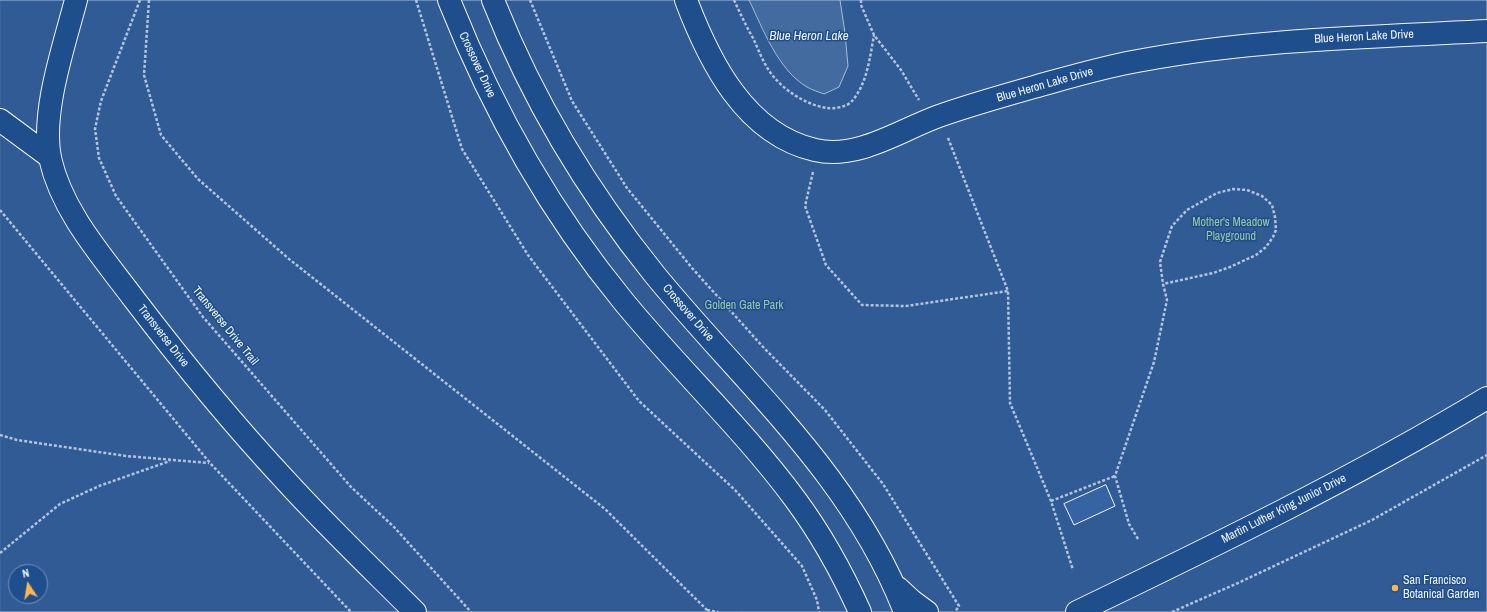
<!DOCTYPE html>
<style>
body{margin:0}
#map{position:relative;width:1487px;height:612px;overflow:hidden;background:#1f4e8c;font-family:"Archivo Narrow",sans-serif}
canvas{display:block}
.north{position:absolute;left:8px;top:564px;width:40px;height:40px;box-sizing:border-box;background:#1f4e8c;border:1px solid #7391ba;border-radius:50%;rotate:348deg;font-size:11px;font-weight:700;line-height:16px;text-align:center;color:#f2f6ff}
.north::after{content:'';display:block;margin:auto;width:14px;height:18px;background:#ffb74d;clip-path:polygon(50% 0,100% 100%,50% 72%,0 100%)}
</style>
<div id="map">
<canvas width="1487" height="612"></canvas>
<div class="north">N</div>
</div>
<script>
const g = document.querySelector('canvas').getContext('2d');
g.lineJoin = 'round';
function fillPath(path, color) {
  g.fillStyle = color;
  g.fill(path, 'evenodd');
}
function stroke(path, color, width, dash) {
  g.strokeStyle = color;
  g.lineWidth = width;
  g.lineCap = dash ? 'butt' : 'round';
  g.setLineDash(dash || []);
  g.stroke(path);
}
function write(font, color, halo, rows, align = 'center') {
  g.font = font + ' "Archivo Narrow",sans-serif';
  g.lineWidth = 3;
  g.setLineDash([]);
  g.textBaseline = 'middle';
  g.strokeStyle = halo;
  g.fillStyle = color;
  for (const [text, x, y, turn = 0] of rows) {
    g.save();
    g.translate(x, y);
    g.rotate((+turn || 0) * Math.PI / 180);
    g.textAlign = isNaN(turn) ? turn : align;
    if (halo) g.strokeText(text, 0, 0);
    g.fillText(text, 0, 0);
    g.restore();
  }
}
const green = new Path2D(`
 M0,0H1487V612H0ZM16,572H40V596H16Z`);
fillPath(green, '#305b95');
stroke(green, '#a8bbd7', 1);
const water = new Path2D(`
 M749,0H840L845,33L848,66L839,87L824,94C819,92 812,90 807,87C778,70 763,29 749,0Z`);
fillPath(water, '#446ba0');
stroke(water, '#a8bbd7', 1);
const building = new Path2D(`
 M1106,485L1115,506L1074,525L1064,504Z`);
fillPath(building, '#3563a3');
stroke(building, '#f2f6ff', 1);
const minor = new Path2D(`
 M76,0C64,46 41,112 50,158C62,212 102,256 134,299C182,362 232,423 286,481C327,526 372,569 415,612
 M686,0C709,61 745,134 815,150C858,160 900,130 939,116C970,105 1002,96 1034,87C1070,77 1106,66 1143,60C1256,39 1372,37 1487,31
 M0,120L50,157
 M1077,612C1216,545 1354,478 1487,398`);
const highway = new Path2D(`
 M449,0C492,109 550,212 624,302C679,369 744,430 795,499C821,534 842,572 860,612
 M493,0C532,99 588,192 655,275C745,385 852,475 905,612
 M898,588L912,601L927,612`);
stroke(minor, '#f2f6ff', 24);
stroke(highway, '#f2f6ff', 24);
stroke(new Path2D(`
 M140,0L101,101L95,129L99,158L116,196L203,317L351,487L394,527L471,612
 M149,0L144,75L161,135L198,179L289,259L605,509L707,610V612
 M416,0L462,149L528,255L639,401L735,490L802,566L817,600L819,612
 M530,0L572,101L627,188L692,268L764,348L825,410L883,484L959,606L955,612
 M734,0C740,13 746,26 753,38C759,51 764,65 773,76C786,92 807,105 827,108C834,109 847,107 852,101C867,84 870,57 874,35
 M861,0V5L874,35L901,70L919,100
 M948,138L1008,291L1010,403L1051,501L1073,570
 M813,172L805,206L826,265L862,305L906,306L1008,291
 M0,210L210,463L351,612
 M0,435L17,440L126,456L209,463
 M1051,501L1115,476
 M1138,539L1129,524L1115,476L1154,362L1167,300L1163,284L1160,262L1172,226L1187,210L1217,193L1233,189L1247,190L1262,196L1272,205L1275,217L1276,230L1273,237L1266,247L1256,255L1230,267L1213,273L1163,284
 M0,553L60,504L99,486L170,461
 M707,610L718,612
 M1172,612L1238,583L1372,520L1487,455`), '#b3c4dc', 2.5, [3, 2]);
stroke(minor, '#1f4e8c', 22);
stroke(highway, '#1f4e8c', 22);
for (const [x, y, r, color] of [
 [1395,588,4,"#ffb74d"]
]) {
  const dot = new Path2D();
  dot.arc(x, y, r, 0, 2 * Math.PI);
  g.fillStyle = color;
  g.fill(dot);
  stroke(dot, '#1f4e8c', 1.5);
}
write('12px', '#f2f6ff', '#1f4e8c', [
 ["Blue Heron Lake Drive",1364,37,-3],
 ["Crossover Drive",477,65,65],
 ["Blue Heron Lake Drive",1045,85,-16],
 ["Crossover Drive",688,313,49],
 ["Transverse Drive Trail",225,326,51],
 ["Transverse Drive",163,336,52],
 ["Martin Luther King Junior Drive",1284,509,-27]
]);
write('12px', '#97c8a6', '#1f4e8c', [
 ["Mother's Meadow",1231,223],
 ["Playground",1231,237],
 ["Golden Gate Park",744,306]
]);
write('12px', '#f2f6ff', '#1f4e8c', [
 ["San Francisco",1403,581],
 ["Botanical Garden",1403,595]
], 'left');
write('italic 13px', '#f2f6ff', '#1f4e8c', [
 ["Blue Heron Lake",809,37]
]);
</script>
